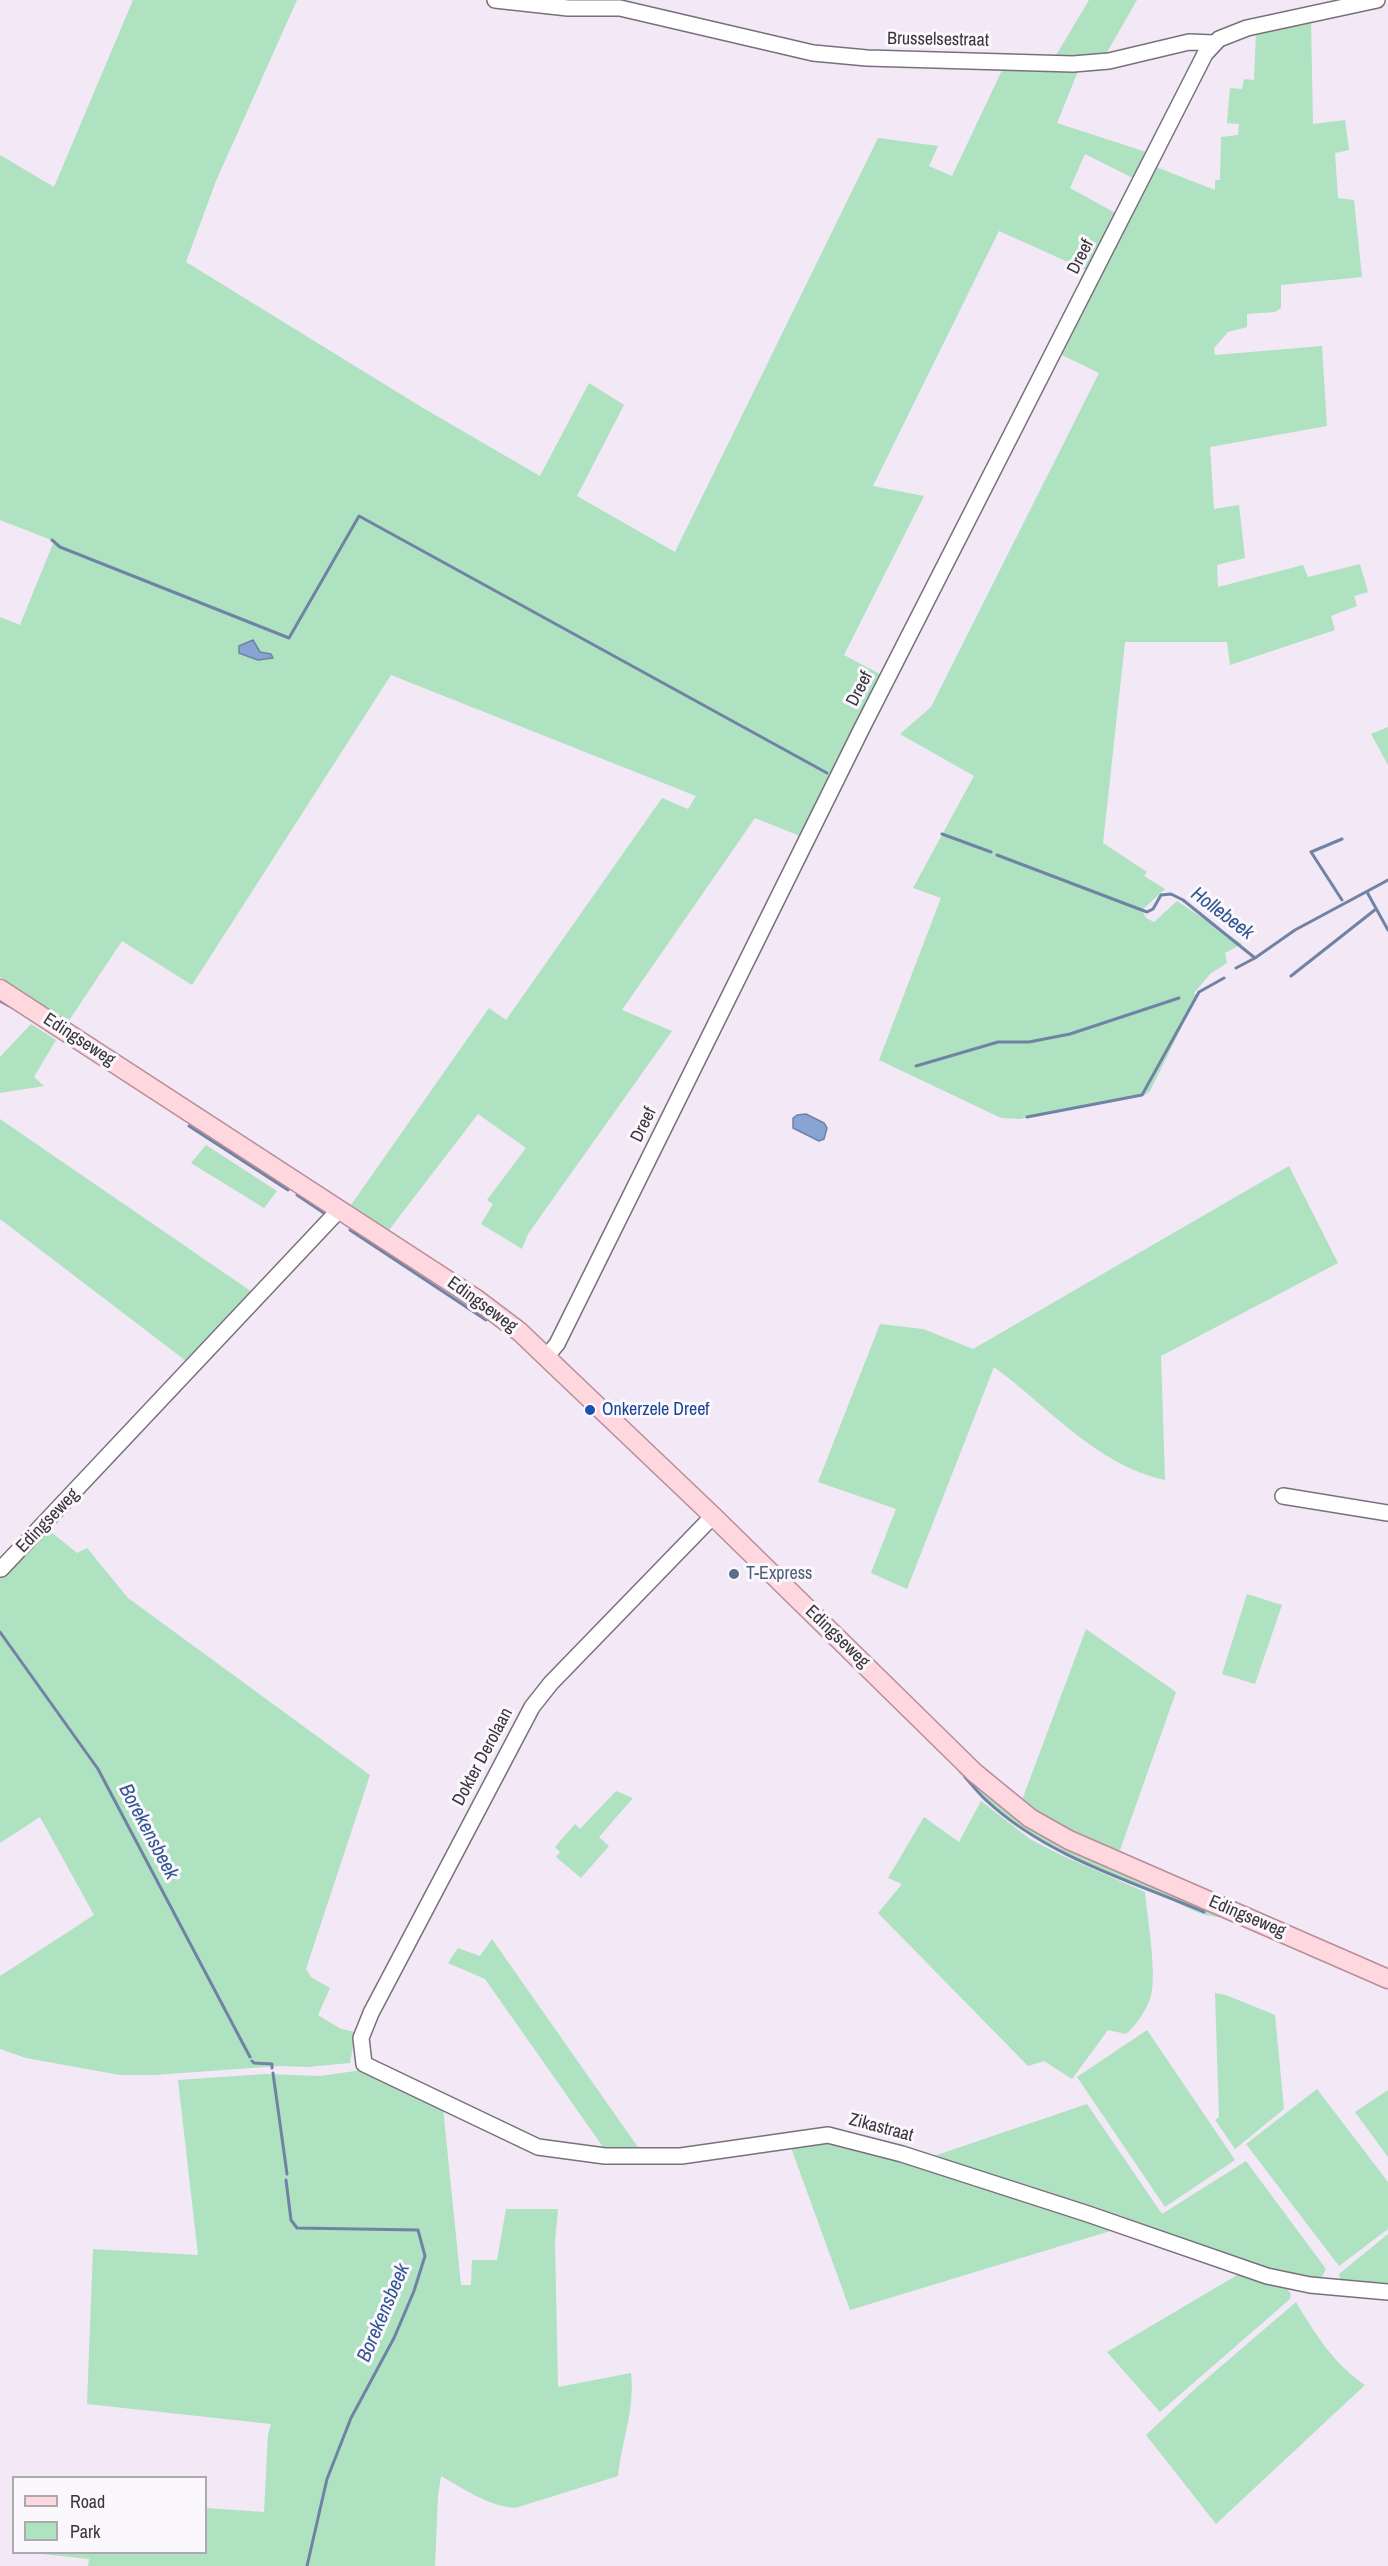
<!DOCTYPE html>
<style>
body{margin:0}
#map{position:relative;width:1388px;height:2566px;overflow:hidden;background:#f2e8f6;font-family:"Archivo Narrow",sans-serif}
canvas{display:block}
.legend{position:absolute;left:12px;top:2476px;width:195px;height:78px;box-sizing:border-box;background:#fbf8fd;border:2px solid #adaaaf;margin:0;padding:8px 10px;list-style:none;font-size:18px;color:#39353a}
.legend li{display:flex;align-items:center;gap:12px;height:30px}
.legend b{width:30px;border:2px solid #adaaaf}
</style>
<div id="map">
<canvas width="1388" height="2566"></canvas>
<ul class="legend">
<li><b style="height:8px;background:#fed7df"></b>Road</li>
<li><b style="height:16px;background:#aee2c0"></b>Park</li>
</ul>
</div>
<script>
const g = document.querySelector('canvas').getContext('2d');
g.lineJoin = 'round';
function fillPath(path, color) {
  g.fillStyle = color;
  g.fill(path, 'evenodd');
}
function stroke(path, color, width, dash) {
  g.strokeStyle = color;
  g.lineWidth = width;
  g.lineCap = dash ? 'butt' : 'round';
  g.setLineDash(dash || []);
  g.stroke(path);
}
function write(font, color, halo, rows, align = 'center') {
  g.font = font + ' "Archivo Narrow",sans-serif';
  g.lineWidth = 6;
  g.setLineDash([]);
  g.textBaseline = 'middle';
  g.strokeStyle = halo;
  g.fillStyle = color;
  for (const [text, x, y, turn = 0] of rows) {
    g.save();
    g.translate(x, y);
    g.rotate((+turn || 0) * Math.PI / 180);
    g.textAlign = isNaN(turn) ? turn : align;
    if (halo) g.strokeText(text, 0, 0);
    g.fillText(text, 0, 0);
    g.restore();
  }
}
fillPath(new Path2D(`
 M133,0H297L216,181L186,262L423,408L540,476L589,383L624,405L577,496L675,552L878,138L938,146L929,166L952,176L1004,66L1079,69L1057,123L1149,153L1137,180L1085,154L1070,188L1117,214L1088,271L999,231L873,486L924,496L844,655L880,674L800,836L755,818L622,1010L672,1031L528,1234L522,1249L481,1224L493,1204L487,1200L526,1148L478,1114L389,1230L351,1205L489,1008L506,1020L662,798L688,809L696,796L391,675L192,985L122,941L68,1022L0,977V617L20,625L54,541L0,520V155L54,187Z
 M1089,0H1137L1106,54L1088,58L1055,57Z
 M1311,21L1313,124L1345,120L1349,150L1335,153L1338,198L1354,200L1362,277L1281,285V308L1275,312L1247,314V327L1228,332L1214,348L1215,355L1322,346L1327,426L1210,447L1214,509L1239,505L1245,558L1217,565L1218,587L1303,565L1308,577L1360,564L1368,592L1354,596L1357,606L1331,616L1335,630L1230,665L1227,642H1125L1103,843L1147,872L1144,876L1165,889L1142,910L1146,918L1154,922L1177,901L1242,944L1225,953L1227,963L1210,974L1194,993L1197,996L1150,1091L1145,1095L1020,1119L1001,1118L879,1060L941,898L913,888L974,776L900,734L931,707L1099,373L1062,355L1156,167L1215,190V180H1220L1221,137L1238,135L1239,124L1227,123L1230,88L1242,89L1244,79L1254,80L1256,32Z
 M1388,727V765L1371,734Z
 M31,1024L56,1040L34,1077L44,1086L0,1093V1057Z
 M0,1119L255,1294L190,1364L0,1219Z
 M206,1145L277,1191L264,1208L191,1163Z
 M1289,1166L1338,1263L1161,1356L1165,1480C1096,1465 1049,1407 994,1367L907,1589L871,1573L896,1509L818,1482L880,1324L923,1329L973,1349Z
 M46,1528L77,1553L87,1548L128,1598L370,1775L306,1969L311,1977L330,1988L318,2015L341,2029L356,2032L350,2063L307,2067L279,2066L154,2075H120L26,2058L0,2049V1976L94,1915L40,1817L0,1843V1573Z
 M1247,1594L1282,1605L1255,1684L1222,1674Z
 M1086,1629L1176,1692L1119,1853C1083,1839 1053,1822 1022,1800Z
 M961,1770L1006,1807L1226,1917C1204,1919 1181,1904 1161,1895C1081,1861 1019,1838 958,1772Z
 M616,1791L633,1798L599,1837L609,1846L581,1878L556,1857L560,1852L555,1847L575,1824L580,1829Z
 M981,1801L1030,1839L1061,1855L1145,1892C1147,1917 1158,1977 1150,1999C1145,2012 1136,2025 1126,2034L1108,2030L1072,2079L1044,2061L1028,2066L878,1913L902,1884L888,1878L924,1817L959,1842Z
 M492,1939L642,2153L608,2154L485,1979L448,1963L458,1948L480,1956Z
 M1215,1993L1226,1995L1275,2015L1284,2109L1235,2149L1215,2120L1219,2117Z
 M1147,2030L1235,2160L1165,2207L1077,2077Z
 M362,2070L443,2108L461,2285H471L472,2260H497L506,2209H558L555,2242L558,2387L631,2373C635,2411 622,2439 618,2476L515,2508C488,2506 464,2489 441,2476L438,2496L435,2566H88L89,2559L33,2553L206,2552V2508L264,2512L268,2434L271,2424L87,2404L93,2249L198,2255L178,2080L265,2074L320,2076Z
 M1317,2089L1388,2182V2229L1339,2266L1246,2144Z
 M1388,2090V2157L1355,2112Z
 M1087,2104L1162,2214L1246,2161L1326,2269L1322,2277L1317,2279L1285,2274L928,2158Z
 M825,2138L1120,2228L850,2310L789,2142Z
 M1388,2234V2284L1341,2282L1339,2274Z
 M1244,2271L1285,2286L1291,2294L1290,2299L1160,2412L1107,2352Z
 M1296,2302C1315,2334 1334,2364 1365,2385L1216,2524L1146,2435L1198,2386Z`), '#aee2c0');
const water = new Path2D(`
 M253,640L260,652L271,654L273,658L258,660L239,653V646Z
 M806,1114L824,1123L827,1128L824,1139L819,1141L793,1128V1118L797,1115Z`);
fillPath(water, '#87a4d3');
stroke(water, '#7083a5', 1.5);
stroke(new Path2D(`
 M52,540L60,547L289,638L359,516L827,773
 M942,834L991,852
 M1342,839L1311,852L1342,900
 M997,855L1147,912L1153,909L1161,895L1171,894L1183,900L1255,958L1295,930L1388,880
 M1367,892L1388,930
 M1236,968L1255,958
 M1291,976L1376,909
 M0,1001L13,1008
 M916,1066L998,1042H1029L1070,1034L1179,998
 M1027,1117L1142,1095L1199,992L1224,978
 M189,1126L288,1190
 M297,1195L327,1215
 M350,1230L486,1320
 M0,1632L98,1769L250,2057
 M965,1777C972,1785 979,1794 987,1801C1046,1856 1131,1881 1204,1912
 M252,2061L254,2063L272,2064V2068
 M273,2073L287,2174
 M286,2180L291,2220L297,2228L418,2230L425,2256L414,2291L394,2338L351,2418L327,2479L307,2566`), '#7083a5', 3);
const minor = new Path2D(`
 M495,0L568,8H620L813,53L867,58L1073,64L1109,61L1189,42L1214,43
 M546,1357L557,1344L862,728L1205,54L1219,39L1247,28L1377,0
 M1283,1496L1388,1513
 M713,1516L551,1683L532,1707L371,2013L361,2038L364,2064L538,2147L605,2156H681L828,2135L902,2154L1088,2214L1267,2276L1310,2285L1388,2292
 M1,1569L340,1209`);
const major = new Path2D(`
 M0,989L475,1298L520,1332L546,1357L713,1516L975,1773L1030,1818L1069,1840L1388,1979`);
stroke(minor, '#79707d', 18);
stroke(major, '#b98d98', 21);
stroke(minor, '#fff', 15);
stroke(major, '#fed7df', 18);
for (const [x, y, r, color] of [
 [590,1410,6,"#1a4fb4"],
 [734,1574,6,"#5c6f8a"]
]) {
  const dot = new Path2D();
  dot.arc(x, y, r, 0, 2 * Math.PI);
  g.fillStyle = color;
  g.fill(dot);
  stroke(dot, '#fbf8fd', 2);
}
write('18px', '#39353a', '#fbf8fd', [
 ["Brusselsestraat",938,40,1],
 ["Dreef",1081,257,-63],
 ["Dreef",860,689,-63],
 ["Edingseweg",79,1040,33],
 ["Dreef",644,1125,-64],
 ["Edingseweg",482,1305,36],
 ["Edingseweg",48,1521,-46],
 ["Edingseweg",837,1637,44],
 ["Dokter Derolaan",483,1757,-62],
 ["Edingseweg",1247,1917,23],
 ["Zikastraat",881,2128,15]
]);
write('18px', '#164399', '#fbf8fd', [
 ["Onkerzele Dreef",602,1410]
], 'left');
write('18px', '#4e5e75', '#fbf8fd', [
 ["T-Express",746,1574]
], 'left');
write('italic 20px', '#325692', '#fbf8fd', [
 ["Hollebeek",1222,914,37],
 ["Borekensbeek",148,1832,62],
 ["Borekensbeek",384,2313,-67]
]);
</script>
